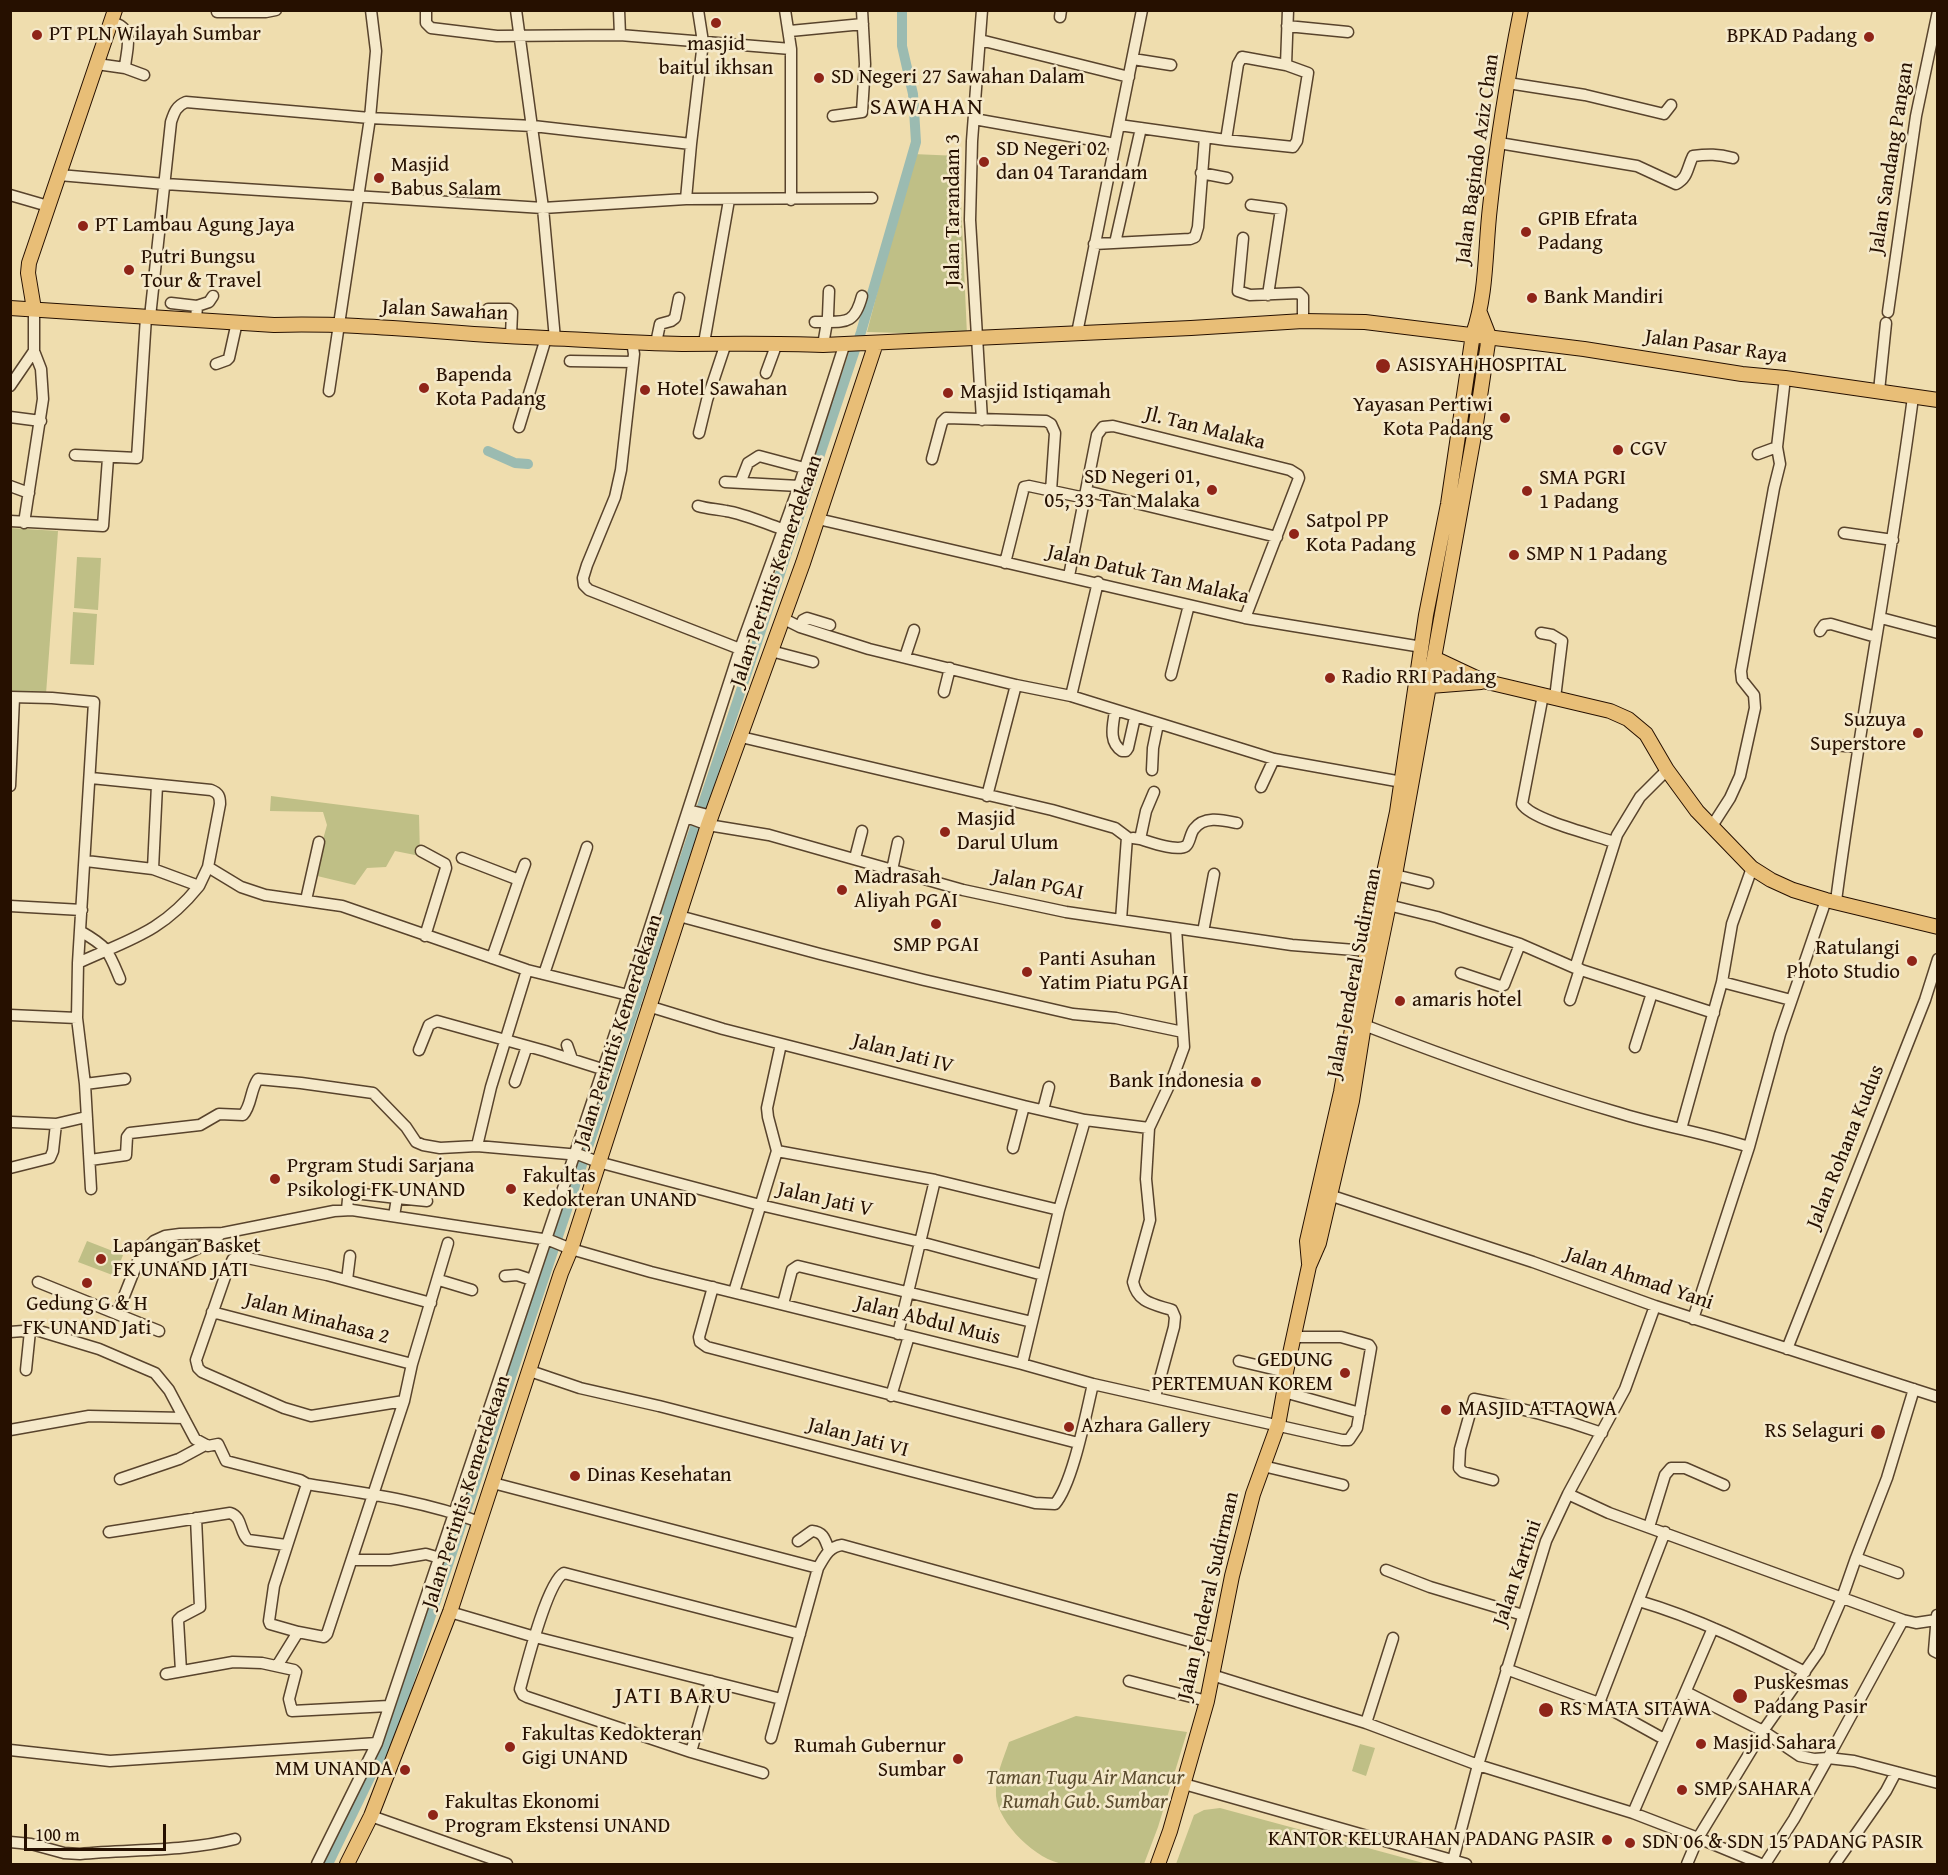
<!DOCTYPE html>
<style>
body{margin:0}
#map{position:relative;width:1948px;height:1875px;overflow:hidden;background:#efddae;font-family:"Gentium Book Plus",serif}
canvas{display:block}
.frame{position:absolute;inset:0;border:12px solid #261000;pointer-events:none}
.scale{position:absolute;left:24px;top:1824px;width:142px;height:27px;box-sizing:border-box;border:3px solid #261000;border-top:0;padding-left:8px;font-size:18px;line-height:21px;white-space:nowrap;color:#261000;-webkit-text-stroke:4px #f5e9ca;paint-order:stroke}
</style>
<div id="map">
<canvas width="1948" height="1875"></canvas>
<div class="frame"></div>
<div class="scale">100 m</div>
</div>
<script>
const g = document.querySelector('canvas').getContext('2d');
g.lineJoin = 'round';
function fillPath(path, color) {
  g.fillStyle = color;
  g.fill(path, 'evenodd');
}
function stroke(path, color, width, dash) {
  g.strokeStyle = color;
  g.lineWidth = width;
  g.lineCap = dash ? 'butt' : 'round';
  g.setLineDash(dash || []);
  g.stroke(path);
}
function write(font, color, halo, rows, align = 'center') {
  g.font = font + ' "Gentium Book Plus",serif';
  g.lineWidth = 5;
  g.setLineDash([]);
  g.textBaseline = 'middle';
  g.strokeStyle = halo;
  g.fillStyle = color;
  for (const [text, x, y, turn = 0] of rows) {
    g.save();
    g.translate(x, y);
    g.rotate((+turn || 0) * Math.PI / 180);
    g.textAlign = isNaN(turn) ? turn : align;
    if (halo) g.strokeText(text, 0, 0);
    g.fillText(text, 0, 0);
    g.restore();
  }
}
fillPath(new Path2D(`
 M913,154L959,156L967,335L867,332Z
 M10,528L58,531L46,694L11,691Z
 M77,557L101,558L98,610L74,608Z
 M73,612L97,614L94,665L70,664Z
 M271,796L419,815L420,856L395,851L386,867L367,868L355,885L313,875L327,825L323,812L270,811Z
 M87,1241L123,1255L115,1276L78,1262Z
 M1076,1716L1187,1732L1158,1827L1144,1864C1118,1865 1090,1868 1064,1864C1037,1861 998,1823 996,1796C995,1776 1003,1760 1009,1742Z
 M1360,1744L1375,1748L1366,1776L1352,1771Z
 M1220,1808L1427,1864H1176L1194,1815L1204,1810Z`), '#bfbf86');
stroke(new Path2D(`
 M488,451L515,463L528,464
 M328,1864L392,1732L861,332L916,142L913,94L902,46V10`), '#9bbbb1', 10);
const minor = new Path2D(`
 M371,10L376,51L370,118L533,126L691,144L686,199
 M426,10V23L431,28L497,36L620,35L791,49
 M516,10L543,208L555,339
 M619,10L620,35
 M785,10L791,49V200
 M217,12H266L276,10
 M1060,17L1061,10
 M111,22C137,28 126,49 125,68L144,75
 M1287,26L1348,32
 M790,31L863,24
 M980,40L1129,77
 M1133,59L1171,65
 M97,64L125,68
 M1286,65L1288,10
 M1508,83L1585,95L1664,114L1671,105
 M833,116L862,112L865,64L862,10
 M974,119L1115,144
 M1119,125L1226,140L1293,147L1297,141L1308,73L1286,65L1242,57L1238,64L1226,140
 M1499,143L1637,166L1676,184C1688,178 1687,168 1693,156C1708,154 1718,154 1733,158
 M691,144L703,42L698,10
 M1201,173L1227,178
 M59,175L165,184L543,208L686,199L872,198
 M10,195L48,206
 M1251,205L1281,209L1268,295
 M1243,238L1238,291L1250,295L1299,293L1303,297V321
 M1115,243L1141,128
 M1094,244L1190,239L1195,237L1198,227L1205,137
 M171,303L197,306
 M488,309H509L512,312L511,336
 M1888,312L1916,116L1938,11
 M150,317L171,122C174,113 176,106 186,102L370,118L329,391
 M196,320L197,306L209,302L213,296
 M815,322C844,321 854,327 862,296
 M1077,333L1142,10
 M632,342L634,354L621,470L615,497L587,565L583,578L584,585L589,590L740,649
 M656,343L660,324L671,321L675,318L679,298
 M704,343L729,200
 M823,345L828,316L829,291
 M570,361L633,362
 M216,364L227,360L229,358L237,322
 M766,373L777,343
 M10,386L34,351
 M1879,391L1886,323
 M10,417L41,421
 M982,420L970,220L972,141L982,10
 M519,427L546,338
 M699,433L707,400L726,343
 M1758,454L1777,447
 M75,455L137,458L146,317
 M932,459L942,422L946,418L1046,421L1051,424L1055,433L1051,491
 M741,481L748,463L759,456L804,468
 M725,482L799,486
 M10,486L29,493
 M1086,491L1277,537
 M698,506C708,509 716,509 726,511C745,514 764,523 782,529
 M818,519L1245,618L1422,647
 M10,521L103,526L108,458
 M24,523L43,399L41,369L34,351V309
 M1844,533L1893,540
 M1005,563L1024,487L1029,486L1085,498
 M1069,576L1097,435L1103,427L1113,426L1290,470L1298,475L1299,478L1245,618
 M782,618L800,627L869,649L1016,685L1071,696L1274,759L1402,782
 M1881,618L1938,633
 M800,627L803,620L807,618L830,625
 M1820,631L1824,625L1831,624L1876,637
 M1541,633L1552,635L1562,641L1555,698
 M771,651L813,662
 M905,657L914,630
 M1171,675L1189,605
 M944,692L950,668
 M1543,695L1522,804C1532,820 1594,835 1614,842
 M1071,696L1098,582
 M10,697L52,698L94,702L78,963L77,1018L85,1084L91,1189
 M1115,711C1113,725 1108,742 1122,751H1126L1128,748L1135,717
 M741,737L1052,810L1115,828L1127,837L1121,920
 M1833,745L1857,747
 M1152,770L1153,748L1158,724
 M91,778L211,790C219,793 220,797 220,804L208,867L199,886L153,869L157,785
 M10,786L14,698
 M1261,787L1274,759
 M987,796L1016,685
 M688,810L712,816
 M685,819H692L708,825L769,835L963,890L1066,912L1292,945L1367,951
 M1712,826L1730,798L1740,776L1755,708L1754,695L1742,680L1741,671L1774,488L1780,464L1777,447L1785,378
 M1133,838L1140,839L1146,811L1154,792
 M1140,839C1150,842 1177,852 1186,846C1190,843 1190,834 1194,829C1204,815 1223,820 1237,823
 M421,851L445,864L446,868L425,936
 M462,858L519,880L492,958
 M855,858L862,831
 M86,861L153,869
 M208,867L241,887L265,895L342,906L527,970L628,995
 M892,870L898,842
 M1395,875L1428,883
 M519,880L525,864
 M306,900L319,842
 M1836,901C1858,732 1891,565 1913,397
 M1388,905L1437,917L1520,944L1575,968L1714,1013
 M10,906L82,910
 M679,916L820,954L924,980L1073,1014L1116,1018L1183,1032
 M80,931C108,947 108,950 120,979
 M1203,932L1214,874
 M78,963C130,939 161,933 199,886
 M1575,968L1617,835L1640,797L1667,770
 M1461,973L1500,986L1504,985L1520,944
 M544,974L587,847
 M1722,982L1791,1000
 M1570,1000L1580,969
 M648,1006L723,1029L1024,1106L1085,1120L1149,1128
 M10,1015L77,1018
 M1364,1025C1447,1057 1530,1087 1616,1112C1660,1126 1705,1133 1749,1147
 M567,1045L572,1059
 M1635,1047L1652,993
 M419,1050L429,1025L437,1021L545,1051L602,1069
 M515,1082L527,1046
 M85,1084L125,1079
 M1043,1110L1049,1087
 M12,1122L56,1124
 M1681,1129L1722,982L1732,924L1752,868
 M477,1146L491,1087L527,970
 M1013,1148L1024,1106
 M777,1151L935,1180L1059,1210
 M90,1160L126,1155L127,1137L130,1133L200,1125L219,1114L243,1115C252,1105 250,1090 258,1079L301,1083L373,1093L406,1127L416,1142L423,1145L440,1148L477,1146L580,1155L598,1162L760,1205L920,1242L1043,1275
 M10,1168L50,1158L53,1151L56,1124L86,1117
 M1323,1193L1533,1262L1655,1306L1938,1397
 M397,1198L427,1201
 M347,1210L348,1199L354,1193L397,1198L394,1216
 M140,1256C148,1257 156,1259 164,1259C185,1257 207,1245 222,1233
 M505,1276L517,1275L532,1280
 M347,1280L350,1256
 M439,1280L472,1290
 M38,1282L159,1331
 M713,1287L699,1337L700,1342L707,1347L1078,1443
 M734,1292L777,1151L768,1117L767,1108L781,1044
 M783,1304L792,1270L798,1266L1032,1322
 M212,1312L412,1364
 M117,1314L140,1256L154,1241L165,1236L180,1234L223,1233L334,1211L352,1210L549,1240L571,1249L651,1272L1022,1364L1093,1384L1342,1440H1349L1357,1428L1371,1348L1369,1345L1341,1337H1294
 M1693,1319L1749,1147L1780,1034L1826,900
 M10,1332L36,1330L99,1349L155,1373L169,1390L195,1439L208,1446L218,1444L226,1461L300,1480L307,1484C364,1493 425,1501 479,1522
 M898,1334L935,1180
 M1787,1349L1925,1000L1938,959
 M1239,1361L1286,1372
 M1022,1364L1059,1210L1085,1120
 M26,1370L30,1331
 M530,1371L580,1388L659,1406L1035,1503L1055,1504C1073,1483 1086,1413 1093,1384
 M1284,1392L1360,1413
 M891,1396L909,1336
 M1155,1397L1174,1327L1175,1317L1172,1310C1153,1304 1138,1303 1133,1282L1150,1220L1146,1179L1149,1128L1173,1077L1184,1047L1176,928
 M404,1401L311,1416L284,1408L202,1372L198,1368L196,1360L227,1271L233,1259L238,1256L327,1275L431,1303
 M10,1430L89,1416L184,1418
 M1263,1466L1343,1485
 M120,1479L179,1459L205,1445
 M1493,1480L1463,1472L1459,1468L1460,1449L1474,1399C1518,1407 1560,1418 1602,1433
 M493,1483L818,1568
 M1568,1494L1609,1513L1903,1620L1916,1623L1936,1620
 M1649,1527L1665,1475L1671,1468H1685L1724,1485
 M109,1532L230,1513C243,1517 239,1532 248,1540L286,1545
 M798,1541L812,1531C824,1532 825,1540 829,1550
 M1856,1558L1898,1573
 M352,1560H390L426,1554L440,1558
 M1386,1570L1430,1587L1523,1615
 M1639,1601C1697,1618 1752,1645 1805,1672
 M450,1612L535,1637L781,1699
 M1937,1615L1934,1651L1938,1653
 M1903,1620L1828,1758L1854,1761L1938,1783
 M298,1632L270,1624L269,1621L274,1586L307,1484
 M277,1666L298,1632L324,1637L327,1634L404,1401L412,1364L448,1243
 M1506,1669L1599,1703L1664,1739
 M181,1671L178,1620L181,1617L200,1607L196,1518
 M166,1674L233,1662L262,1663L294,1670L296,1672L289,1699L292,1711L389,1706
 M1212,1675L1366,1723L1478,1765L1633,1813L1698,1838L1763,1731L1819,1651L1842,1598L1856,1558L1887,1478L1914,1389
 M1129,1681L1207,1701
 M1686,1692L1763,1731L1800,1756L1814,1759L1828,1758L1794,1819L1765,1864
 M1599,1703L1665,1532
 M1366,1723L1393,1638
 M771,1738L818,1568C824,1558 828,1547 842,1545L1218,1649
 M10,1750L110,1761L377,1743
 M691,1752L711,1681
 M763,1773L691,1752L527,1697L523,1695L520,1689C526,1667 547,1582 564,1573L800,1634
 M1184,1784L1466,1864
 M1633,1813L1713,1628
 M371,1816L507,1864
 M10,1842L31,1844L64,1853L80,1854C131,1849 184,1852 235,1839
 M317,1864L377,1743L628,995L740,649L799,486L844,346
 M1452,1864L1478,1765L1546,1541L1568,1494L1625,1389L1655,1306
 M1687,1864L1698,1838L1761,1864
 M1835,1864L1886,1791L1896,1772`);
const major = new Path2D(`
 M10,308L274,325C365,322 455,335 546,338C591,340 637,343 682,344C729,344 776,343 823,345L1191,328L1303,321L1365,322L1584,349L1742,374L1785,378L1938,400
 M34,309L28,273L29,263L115,10
 M1434,658L1483,681L1610,711L1628,719L1646,734L1667,770L1697,811L1752,868L1771,880L1793,890L1826,900L1938,927
 M1430,686L1481,682
 M1309,1263L1307,1241L1341,1092L1359,989L1397,812L1426,615L1448,504L1473,334C1487,294 1485,249 1490,207C1497,141 1508,75 1521,10
 M347,1864L371,1816L450,1612L561,1273L571,1249L708,825L803,563L876,343
 M1158,1864L1170,1831L1207,1701L1232,1576L1253,1494L1278,1425L1284,1392L1286,1372L1309,1266L1319,1243L1352,1101L1364,1025L1395,875L1475,430L1489,336L1480,313`);
stroke(minor, '#58432c', 13);
stroke(major, '#261000', 16);
stroke(minor, '#f5e9ca', 10);
stroke(major, '#e8be77', 14);
for (const [x, y, r, color] of [
 [716,23,6,"#8f2418"],
 [37,35,6,"#8f2418"],
 [1869,37,6,"#8f2418"],
 [819,78,6,"#8f2418"],
 [984,162,6,"#8f2418"],
 [379,178,6,"#8f2418"],
 [83,226,6,"#8f2418"],
 [1526,232,6,"#8f2418"],
 [129,270,6,"#8f2418"],
 [1532,298,6,"#8f2418"],
 [1383,366,8,"#8f2418"],
 [424,388,6,"#8f2418"],
 [645,390,6,"#8f2418"],
 [948,393,6,"#8f2418"],
 [1505,418,6,"#8f2418"],
 [1618,450,6,"#8f2418"],
 [1212,490,6,"#8f2418"],
 [1527,491,6,"#8f2418"],
 [1294,534,6,"#8f2418"],
 [1514,555,6,"#8f2418"],
 [1330,678,6,"#8f2418"],
 [1918,733,6,"#8f2418"],
 [945,832,6,"#8f2418"],
 [842,890,6,"#8f2418"],
 [936,924,6,"#8f2418"],
 [1912,961,6,"#8f2418"],
 [1027,972,6,"#8f2418"],
 [1400,1001,6,"#8f2418"],
 [1256,1082,6,"#8f2418"],
 [275,1179,6,"#8f2418"],
 [511,1189,6,"#8f2418"],
 [101,1259,6,"#8f2418"],
 [87,1283,6,"#8f2418"],
 [1345,1373,6,"#8f2418"],
 [1446,1410,6,"#8f2418"],
 [1069,1427,6,"#8f2418"],
 [1878,1432,8,"#8f2418"],
 [575,1476,6,"#8f2418"],
 [1740,1696,8,"#8f2418"],
 [1546,1710,8,"#8f2418"],
 [1701,1744,6,"#8f2418"],
 [510,1747,6,"#8f2418"],
 [958,1759,6,"#8f2418"],
 [405,1770,6,"#8f2418"],
 [1682,1790,6,"#8f2418"],
 [433,1815,6,"#8f2418"],
 [1607,1840,6,"#8f2418"],
 [1630,1843,6,"#8f2418"]
]) {
  const dot = new Path2D();
  dot.arc(x, y, r, 0, 2 * Math.PI);
  g.fillStyle = color;
  g.fill(dot);
  stroke(dot, '#f5e9ca', 2);
}
write('21px', '#261000', '#f5e9ca', [
 ["PT PLN Wilayah Sumbar",49,35],
 ["BPKAD Padang",1857,37,"right"],
 ["masjid",716,45,"center"],
 ["baitul ikhsan",716,69,"center"],
 ["SD Negeri 27 Sawahan Dalam",831,78],
 ["SD Negeri 02",996,150],
 ["dan 04 Tarandam",996,174],
 ["Masjid",391,166],
 ["Babus Salam",391,190],
 ["GPIB Efrata",1538,220],
 ["Padang",1538,244],
 ["PT Lambau Agung Jaya",95,226],
 ["Putri Bungsu",141,258],
 ["Tour & Travel",141,282],
 ["Bank Mandiri",1544,298],
 ["ASISYAH HOSPITAL",1396,366],
 ["Bapenda",436,376],
 ["Kota Padang",436,400],
 ["Hotel Sawahan",657,390],
 ["Masjid Istiqamah",960,393],
 ["Yayasan Pertiwi",1493,406,"right"],
 ["Kota Padang",1493,430,"right"],
 ["CGV",1630,450],
 ["SD Negeri 01,",1200,478,"right"],
 ["05, 33 Tan Malaka",1200,502,"right"],
 ["SMA PGRI",1539,479],
 ["1 Padang",1539,503],
 ["Satpol PP",1306,522],
 ["Kota Padang",1306,546],
 ["SMP N 1 Padang",1526,555],
 ["Radio RRI Padang",1342,678],
 ["Suzuya",1906,721,"right"],
 ["Superstore",1906,745,"right"],
 ["Masjid",957,820],
 ["Darul Ulum",957,844],
 ["Madrasah",854,878],
 ["Aliyah PGAI",854,902],
 ["SMP PGAI",936,946,"center"],
 ["Ratulangi",1900,949,"right"],
 ["Photo Studio",1900,973,"right"],
 ["Panti Asuhan",1039,960],
 ["Yatim Piatu PGAI",1039,984],
 ["amaris hotel",1412,1001],
 ["Bank Indonesia",1244,1082,"right"],
 ["Prgram Studi Sarjana",287,1167],
 ["Psikologi FK UNAND",287,1191],
 ["Fakultas",523,1177],
 ["Kedokteran UNAND",523,1201],
 ["Lapangan Basket",113,1247],
 ["FK UNAND JATI",113,1271],
 ["Gedung G & H",87,1305,"center"],
 ["FK UNAND Jati",87,1329,"center"],
 ["GEDUNG",1333,1361,"right"],
 ["PERTEMUAN KOREM",1333,1385,"right"],
 ["MASJID ATTAQWA",1458,1410],
 ["Azhara Gallery",1081,1427],
 ["RS Selaguri",1864,1432,"right"],
 ["Dinas Kesehatan",587,1476],
 ["Puskesmas",1754,1684],
 ["Padang Pasir",1754,1708],
 ["RS MATA SITAWA",1560,1710],
 ["Fakultas Kedokteran",522,1735],
 ["Gigi UNAND",522,1759],
 ["Masjid Sahara",1713,1744],
 ["Rumah Gubernur",946,1747,"right"],
 ["Sumbar",946,1771,"right"],
 ["MM UNANDA",393,1770,"right"],
 ["SMP SAHARA",1694,1790],
 ["Fakultas Ekonomi",445,1803],
 ["Program Ekstensi UNAND",445,1827],
 ["KANTOR KELURAHAN PADANG PASIR",1595,1840,"right"],
 ["SDN 06 & SDN 15 PADANG PASIR",1642,1843]
], 'left');
write('21px', '#261000', '#f5e9ca', [
 ["Jalan Sandang Pangan",1892,158,-81],
 ["Jalan Bagindo Aziz Chan",1478,159,-82],
 ["Jalan Tarandam 3",954,210,-90],
 ["Jalan Sawahan",445,311,3],
 ["Jalan Pasar Raya",1716,347,8],
 ["Jl. Tan Malaka",1205,429,14],
 ["Jalan Perintis Kemerdekaan",777,571,-71],
 ["Jalan Datuk Tan Malaka",1148,575,13],
 ["Jalan PGAI",1038,885,11],
 ["Jalan Jenderal Sudirman",1355,973,-79],
 ["Jalan Perintis Kemerdekaan",619,1031,-72],
 ["Jalan Jati IV",903,1054,15],
 ["Jalan Rohana Kudus",1846,1147,-68],
 ["Jalan Jati V",825,1200,13],
 ["Jalan Ahmad Yani",1639,1279,19],
 ["Jalan Minahasa 2",317,1319,15],
 ["Jalan Abdul Muis",928,1321,14],
 ["Jalan Jati VI",858,1438,15],
 ["Jalan Perintis Kemerdekaan",467,1492,-72],
 ["Jalan Kartini",1518,1573,-71],
 ["Jalan Jenderal Sudirman",1209,1596,-77]
]);
write('italic 21px', '#5c4d2f', '#f5e9ca', [
 ["Taman Tugu Air Mancur",1085,1779],
 ["Rumah Gub. Sumbar",1085,1803]
]);
g.letterSpacing = '1.5px';
write('24px', '#261000', '#f5e9ca', [
 ["SAWAHAN",927,108],
 ["JATI BARU",674,1697]
]);
g.letterSpacing = '0px';
</script>
